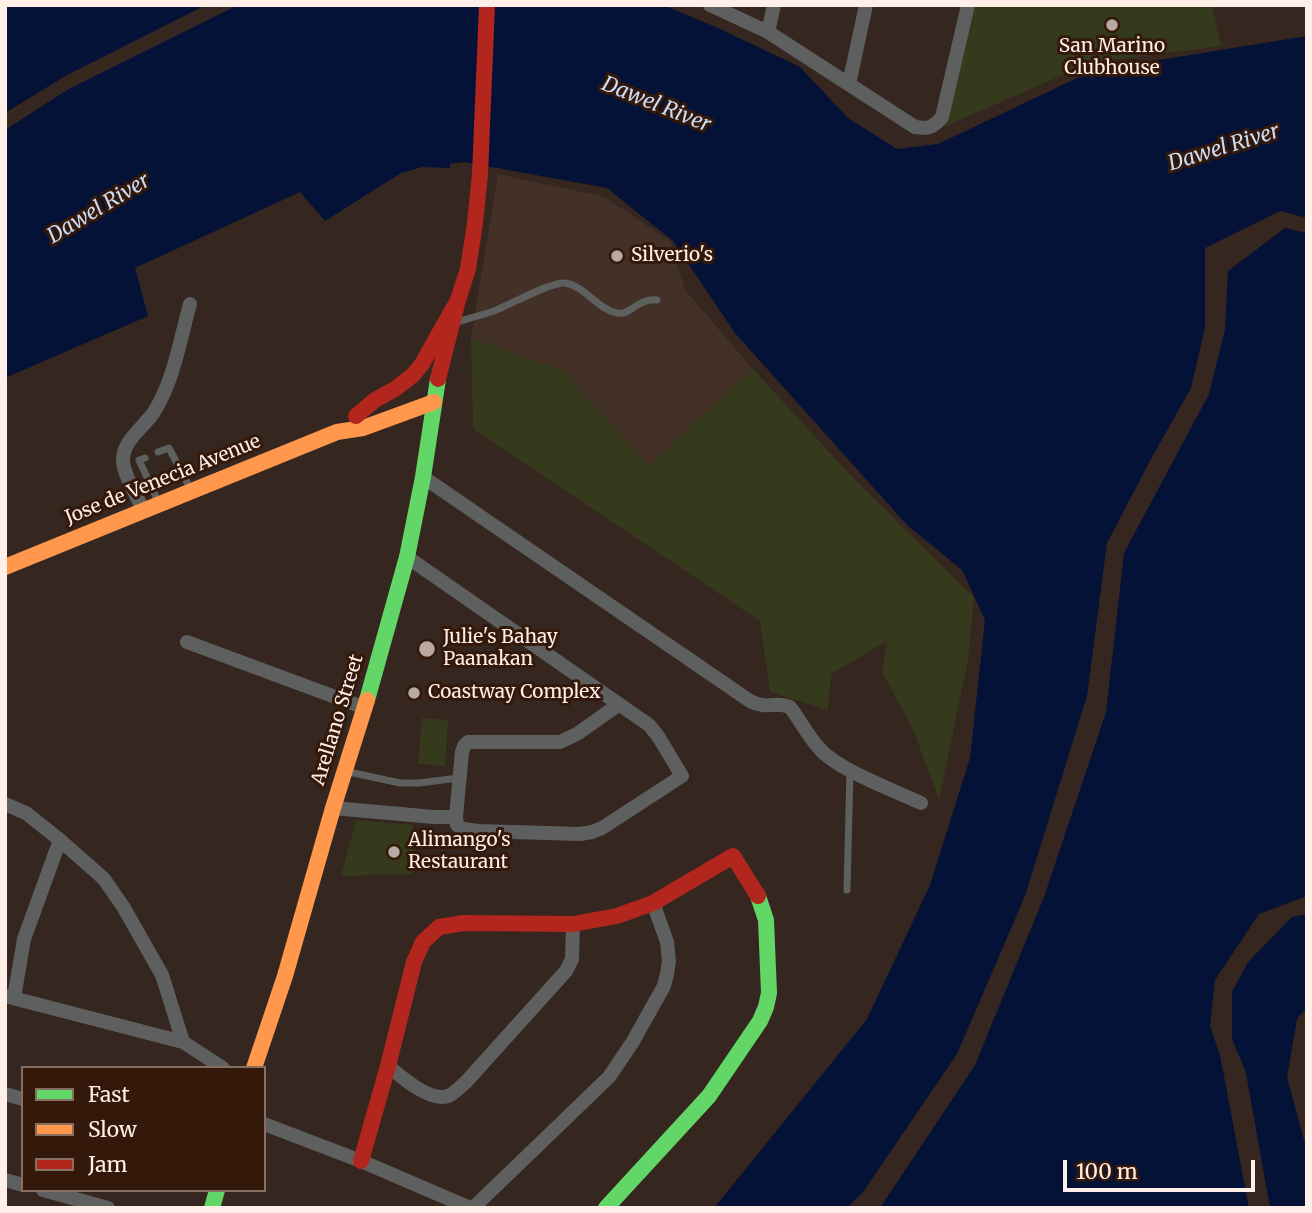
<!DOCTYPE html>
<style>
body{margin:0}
#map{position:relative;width:1312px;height:1213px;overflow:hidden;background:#35261f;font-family:Merriweather,serif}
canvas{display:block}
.frame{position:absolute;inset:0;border:7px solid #ffefe8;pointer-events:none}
.legend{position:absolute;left:21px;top:1066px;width:245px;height:126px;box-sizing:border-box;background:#34190b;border:2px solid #856f63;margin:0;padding:9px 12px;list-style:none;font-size:21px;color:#ffefe8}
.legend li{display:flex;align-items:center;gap:14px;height:35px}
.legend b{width:35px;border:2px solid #856f63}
.scale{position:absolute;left:1063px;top:1160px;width:192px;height:32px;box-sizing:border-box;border:4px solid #ffefe8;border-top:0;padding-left:9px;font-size:21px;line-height:24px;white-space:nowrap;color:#ffefe8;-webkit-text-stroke:5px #34190b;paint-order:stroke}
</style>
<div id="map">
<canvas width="1312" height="1213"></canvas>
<div class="frame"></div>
<ul class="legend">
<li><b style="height:9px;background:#63d668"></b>Fast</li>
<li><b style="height:9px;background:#ff974d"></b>Slow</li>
<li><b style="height:9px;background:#b3261e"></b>Jam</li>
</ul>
<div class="scale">100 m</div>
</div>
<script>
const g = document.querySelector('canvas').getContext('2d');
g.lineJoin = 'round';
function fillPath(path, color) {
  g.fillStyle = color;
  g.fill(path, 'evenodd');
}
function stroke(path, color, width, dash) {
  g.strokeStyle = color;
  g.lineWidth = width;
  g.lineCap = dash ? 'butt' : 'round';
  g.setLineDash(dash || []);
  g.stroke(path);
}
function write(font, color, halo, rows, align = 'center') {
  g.font = font + ' Merriweather,serif';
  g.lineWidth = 6;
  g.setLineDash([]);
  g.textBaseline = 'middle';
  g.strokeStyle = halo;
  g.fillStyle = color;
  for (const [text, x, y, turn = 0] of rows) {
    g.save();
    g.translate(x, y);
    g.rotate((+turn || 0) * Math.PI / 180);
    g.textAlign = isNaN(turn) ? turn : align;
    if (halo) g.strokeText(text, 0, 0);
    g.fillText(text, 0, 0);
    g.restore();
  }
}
fillPath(new Path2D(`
 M498,174L605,197L671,242L685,290L753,369L649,466L562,370L471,338Z`), '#433128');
fillPath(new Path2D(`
 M973,5H1212L1221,46L1090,63L944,127Z
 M471,338L562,370L649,466L753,369L854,479L974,597L968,660L939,800L912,727L882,672L887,641L831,674L828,710L770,692L760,621L473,429Z
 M422,718L448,720L445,766L418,764Z
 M356,820L413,825V874L341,876Z`), '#353a1c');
fillPath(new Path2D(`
 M5,5H206L67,75L5,113Z
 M238,5H663L718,28L800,67L848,118L897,149L938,144L1092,71L1307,36V218L1280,211L1205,248V328L1191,388L1151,459L1107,543L1087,696L1025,896L957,1054L863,1192L847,1208H714L867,1019L930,885L970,758L985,620L962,570L907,525L735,333L673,241L607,188L464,162L450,164V168L422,167L401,173L325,221L300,192L135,268L148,316L5,378V130L67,90Z
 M1285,228L1307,233V896L1259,914L1215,980L1210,1026L1220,1055L1249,1208H880L975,1065L1044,897L1106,712L1124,553L1209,394L1225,329L1228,271Z
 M1307,914V1007L1297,1019L1287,1077L1307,1151V1208H1270L1246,1073L1232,1039V992L1248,962L1292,917Z`), '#051237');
stroke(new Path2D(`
 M457,322C470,318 482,315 494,311C510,305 552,281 565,283C585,286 597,309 617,313C630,316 638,298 657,300
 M158,452L169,448L190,488
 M145,458L139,460L157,499
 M349,772L400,783H419L458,778
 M847,890L850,771`), '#5d605f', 7);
stroke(new Path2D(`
 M710,5L768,32L915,127C928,129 933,128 942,117L968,5
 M768,32L774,5
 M849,84L866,5
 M423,477L750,701C767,710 775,701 790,707C800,720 808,736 819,748C836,769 895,791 921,803
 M144,511C138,499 123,473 123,461C122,441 144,427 154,412C174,380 180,340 190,304
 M187,642L365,708
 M5,804L26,813L60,840L104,879L124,908L162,975L183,1042
 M333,808L434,817H456L457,825L463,829L478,831L580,834L592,832L602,828L682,776L658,736L649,725L407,557
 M456,817L462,752L464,746L468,742H560L577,734L618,705
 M5,996L183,1042L223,1068
 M14,998L24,939L60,840
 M388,1066C402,1077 429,1102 448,1096C454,1094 461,1086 466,1082L566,971L572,959L573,924
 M5,1094L23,1099
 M264,1124L361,1161L470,1208
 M5,1180L23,1185
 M43,1190L108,1208
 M473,1208L609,1077L632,1043L664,986L667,974L669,961L667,942L653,903`), '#5d605f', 14);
stroke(new Path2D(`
 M367,700L407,557L423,477L438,379
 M212,1208L217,1190
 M606,1208L709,1096L760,1021L766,1007L769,993L766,920L758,896`), '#63d668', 16);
stroke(new Path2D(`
 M5,567L337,432L363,428L434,402
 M254,1068L285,976L333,808L367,700`), '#ff974d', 16);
stroke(new Path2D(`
 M438,379L458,300L468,269L475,223L480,174L487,5
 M356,416L375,400L395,389L413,375L422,364L458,300
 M361,1161L388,1066L414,962L423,942L439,927L464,923L573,924L617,916L653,903L733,856L758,896`), '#b3261e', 16);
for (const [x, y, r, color] of [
 [1112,25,7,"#b8a9a2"],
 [617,256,7,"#b8a9a2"],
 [427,649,9,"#b8a9a2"],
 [414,693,7,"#b8a9a2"],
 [394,852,7,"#b8a9a2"]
]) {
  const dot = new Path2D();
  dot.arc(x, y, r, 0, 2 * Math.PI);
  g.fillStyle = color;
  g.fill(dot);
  stroke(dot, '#34190b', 2.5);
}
write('19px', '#ffefe8', '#34190b', [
 ["San Marino",1112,47,"center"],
 ["Clubhouse",1112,69,"center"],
 ["Silverio's",631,256],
 ["Julie's Bahay",443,638],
 ["Paanakan",443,660],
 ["Coastway Complex",428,693],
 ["Alimango's",408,841],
 ["Restaurant",408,863]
], 'left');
write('19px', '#ffefe8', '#34190b', [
 ["Jose de Venecia Avenue",163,480,-22],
 ["Arellano Street",338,720,-73]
]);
write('italic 21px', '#cadefc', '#34190b', [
 ["Dawel River",656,105,22],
 ["Dawel River",1224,148,-17],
 ["Dawel River",99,209,-31]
]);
</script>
